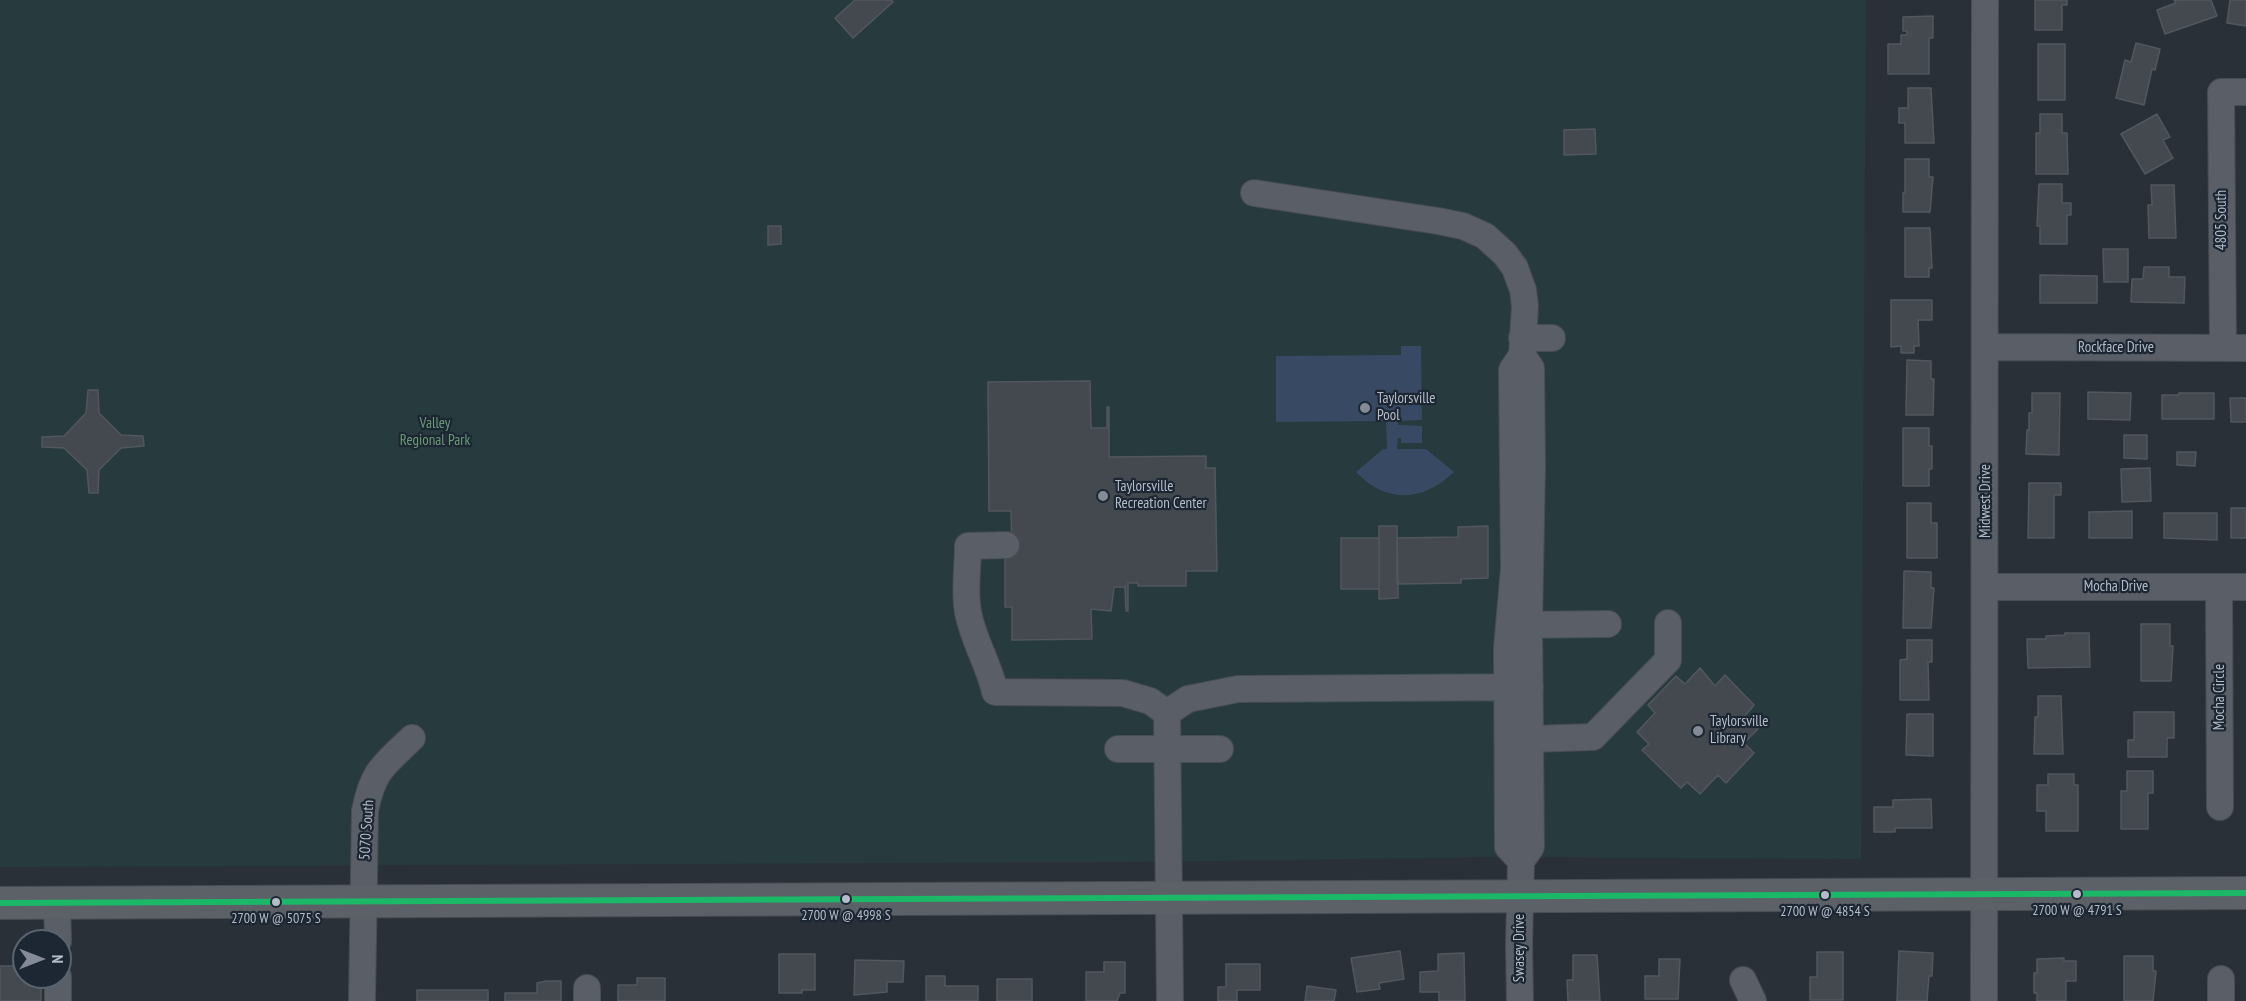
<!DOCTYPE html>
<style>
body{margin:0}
#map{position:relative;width:2246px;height:1001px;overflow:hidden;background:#2a3038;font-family:"PT Sans Narrow",sans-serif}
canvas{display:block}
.north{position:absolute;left:12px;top:929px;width:60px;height:60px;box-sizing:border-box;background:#1d2633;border:2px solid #59626f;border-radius:50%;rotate:90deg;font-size:16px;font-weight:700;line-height:24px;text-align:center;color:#b4bcc9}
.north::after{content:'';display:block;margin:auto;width:21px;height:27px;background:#848b96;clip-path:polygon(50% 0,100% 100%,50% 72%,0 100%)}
</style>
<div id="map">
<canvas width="2246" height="1001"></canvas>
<div class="north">N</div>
</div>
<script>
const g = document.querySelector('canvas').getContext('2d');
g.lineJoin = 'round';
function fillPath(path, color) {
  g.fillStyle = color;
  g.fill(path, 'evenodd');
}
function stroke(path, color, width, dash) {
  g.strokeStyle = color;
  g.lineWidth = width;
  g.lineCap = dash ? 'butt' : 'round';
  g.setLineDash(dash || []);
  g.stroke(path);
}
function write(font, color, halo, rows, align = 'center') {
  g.font = font + ' "PT Sans Narrow",sans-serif';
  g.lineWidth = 4.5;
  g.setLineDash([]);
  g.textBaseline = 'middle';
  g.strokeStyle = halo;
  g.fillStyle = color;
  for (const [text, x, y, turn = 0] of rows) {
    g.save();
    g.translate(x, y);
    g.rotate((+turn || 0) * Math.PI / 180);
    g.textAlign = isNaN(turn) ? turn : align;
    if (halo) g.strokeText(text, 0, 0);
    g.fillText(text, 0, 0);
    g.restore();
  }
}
fillPath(new Path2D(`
 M0,0H1866L1861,859L1499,857L1135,862L0,867Z`), '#273a3e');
fillPath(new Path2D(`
 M1401,346H1421L1422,420L1398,421V425L1422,426V443H1401V438H1398L1397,449H1426L1454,472C1423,502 1386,504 1356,472L1383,449H1387L1386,421L1276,422V356L1401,355Z`), '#384963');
const building = new Path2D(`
 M855,0H891L893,2L853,38L835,18Z
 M2035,0H2067V5H2062V30H2035Z
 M2174,0H2211L2217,16L2165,34L2157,10L2176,3Z
 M2230,0H2246V26L2227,23Z
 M1933,16V38H1929V74H1888V44H1901V35H1907V31H1903V17Z
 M2136,43L2160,49L2155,70L2152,69L2144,105L2116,98L2125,60L2131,62Z
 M2038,44H2065V100H2038Z
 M1908,88H1931L1934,143H1905V123H1899V108H1908Z
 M2040,114H2062V133H2067L2068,174H2036V133H2040Z
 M2157,114L2170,137L2163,140L2173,158L2145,174L2121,134Z
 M1595,129L1596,154L1564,155V130Z
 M1905,159H1929V177H1933L1930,212H1903V193L1905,192Z
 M2039,184H2062V203H2071V215H2067V244H2040V226H2037Z
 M2151,185H2174L2176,238H2149L2148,205H2152Z
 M768,226H781V244L768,245Z
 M1905,228H1930L1932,268H1929V277H1905Z
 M2103,249H2128V282H2104Z
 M2144,267H2169V277H2185L2184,303L2131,302L2132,279H2143Z
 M2040,275L2097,276V303H2040Z
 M1891,300H1932V320H1918L1919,346H1914V353H1901V346L1891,347Z
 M1907,360L1931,361V379H1934L1933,415H1906Z
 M1090,381L1091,428H1107V407H1109V457L1206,456V468H1215L1217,571H1186V586H1138V583H1128V611H1126L1125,587H1114L1111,611L1091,609L1092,639L1012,640V607H1005V551H1012L1011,511H989L988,382Z
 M88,390H98L99,413L121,435L143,436L144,446L121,448L99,470L98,493H89L87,470L64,448L42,447V437L64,436L86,413Z
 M2088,392L2131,393L2130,420L2088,419Z
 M2032,393H2060L2059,455L2026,454L2027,430H2029V413H2032Z
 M2179,393H2214V419H2162V395H2179Z
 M2230,398H2246V422H2231Z
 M1903,428H1929V446H1932V469H1929V486H1903Z
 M2124,435H2147V459L2124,458Z
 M2177,452H2196L2195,466L2177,465Z
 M2150,468L2151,501L2122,502L2121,469Z
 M2029,483H2061V495H2054V538H2028Z
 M1907,503H1931V523H1937V558H1907Z
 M2231,508H2246V538H2231Z
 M2132,511V538H2089V512Z
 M2164,513H2217V540L2164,538Z
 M1379,526H1397L1398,598L1379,599Z
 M1488,526V578L1461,579V583L1397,584V538L1458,537V527Z
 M1341,538H1379V589H1341Z
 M1904,571L1931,572V588H1934L1931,628H1903Z
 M2141,624H2170V646H2173L2171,681H2141Z
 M2065,633H2089L2090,667L2028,668L2027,639H2046V636L2065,635Z
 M1907,640H1932V662H1928L1929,700H1900V660L1907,659Z
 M1700,668L1715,686L1725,675L1754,705L1745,716L1758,729L1744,743L1754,753L1726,783L1718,775L1700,794L1687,782L1681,788L1642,750L1649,744L1637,732L1655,713L1648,705L1676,676L1685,684Z
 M2038,696H2061L2063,754H2034L2035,717H2038Z
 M2134,712H2174V738H2167V757H2128V740H2134Z
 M1907,714H1933V756L1906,755Z
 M2127,771H2153V793H2148V829H2121V791H2127Z
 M2048,774H2074V785H2078V831H2046V811H2037V785H2048Z
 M1931,799L1932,828H1895V832H1874V807H1893V800Z
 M1400,951L1404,979L1379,983L1380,989L1357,992L1351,958Z
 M1899,951L1933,953L1932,976H1929L1927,1001H1897Z
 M1817,952H1843V1000H1810V977H1817Z
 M1464,953L1465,1001H1439V992H1420V972L1438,971V954Z
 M779,954H815V990H802V993H779Z
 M1573,955H1597L1600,1001H1568L1567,980H1573Z
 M2124,956H2153V971H2156L2153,1001H2124Z
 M2064,958V961H2076V981H2066V1001H2037V993H2034V973H2037V959Z
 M1659,959H1680L1678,999H1645V976H1659Z
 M855,960L904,961L903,982H887V992L854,995Z
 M1104,962H1125V993H1120L1117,1001H1086V972H1104Z
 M1226,964H1260V990H1237V1001H1218V987H1226Z
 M0,966H24V977H41V1001H0Z
 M926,976H945V986H978V1001H926Z
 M637,978H665V1001H618V985H637Z
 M997,979H1032V1001H997Z
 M546,981H561V1001H505V993H537V983Z
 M1307,986L1336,990L1334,1001H1305Z
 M417,990H488V1001H417Z`);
fillPath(building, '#444950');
stroke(building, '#52575f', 1.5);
const minor = new Path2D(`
 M1254,193L1438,221L1463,226L1485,236L1505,254L1515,268L1523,290L1525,306L1522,355L1512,370L1514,569L1507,648L1508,847L1521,861
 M1522,338H1552
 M1986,347L2246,348
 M2223,348L2221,92H2246
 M1006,545L968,546C968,567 964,591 968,612C973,640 989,664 995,692L1123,693L1150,701L1167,713L1188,699L1238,689L1530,687
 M1985,587H2246
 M2219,587L2220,807
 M1513,625L1608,624
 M1167,713L1170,1001
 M1530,739L1593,737L1668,660V623
 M1118,749H1220
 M57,902L58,941
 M58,977V1001
 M1743,980L1753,1001
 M587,988V1001
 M362,1001L365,811C373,770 384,765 412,738
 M1520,1001L1519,945L1521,861L1531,847L1529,625L1532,466L1531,368L1522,355
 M1984,1001L1985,0
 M2221,1001V979`);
const major = new Path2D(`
 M0,903L2246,893`);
stroke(minor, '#484c53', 28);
stroke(major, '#484c55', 34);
stroke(minor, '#5a5e66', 26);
stroke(major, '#5c6168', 32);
stroke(new Path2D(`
 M0,903L2246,893`), '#1ab867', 6);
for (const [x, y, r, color] of [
 [1365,408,6,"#848b96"],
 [1103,496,6,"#848b96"],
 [1698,731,6,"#848b96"],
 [2077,894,5,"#b4bcc9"],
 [1825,895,5,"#b4bcc9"],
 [846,899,5,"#b4bcc9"],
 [276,902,5,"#b4bcc9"]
]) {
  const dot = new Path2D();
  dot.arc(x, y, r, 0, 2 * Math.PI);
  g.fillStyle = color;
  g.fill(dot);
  stroke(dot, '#1d2633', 2);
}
write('14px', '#b4bcc9', '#1d2633', [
 ["2700 W @ 4791 S",2077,911],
 ["2700 W @ 4854 S",1825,912],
 ["2700 W @ 4998 S",846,916],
 ["2700 W @ 5075 S",276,919]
]);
write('15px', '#b4bcc9', '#1d2633', [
 ["4805 South",2222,220,-90],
 ["Rockface Drive",2116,348],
 ["Midwest Drive",1986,501,-90],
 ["Mocha Drive",2116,587],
 ["Mocha Circle",2220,697,-90],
 ["5070 South",367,830,-86],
 ["Swasey Drive",1520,948,-90]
]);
write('15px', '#b4bcc9', '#1d2633', [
 ["Taylorsville",1377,399],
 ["Pool",1377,416],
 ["Taylorsville",1115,487],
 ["Recreation Center",1115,504],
 ["Taylorsville",1710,722],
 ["Library",1710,739]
], 'left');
write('15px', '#6b9a76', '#1d2633', [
 ["Valley",435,424],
 ["Regional Park",435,441]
]);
</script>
